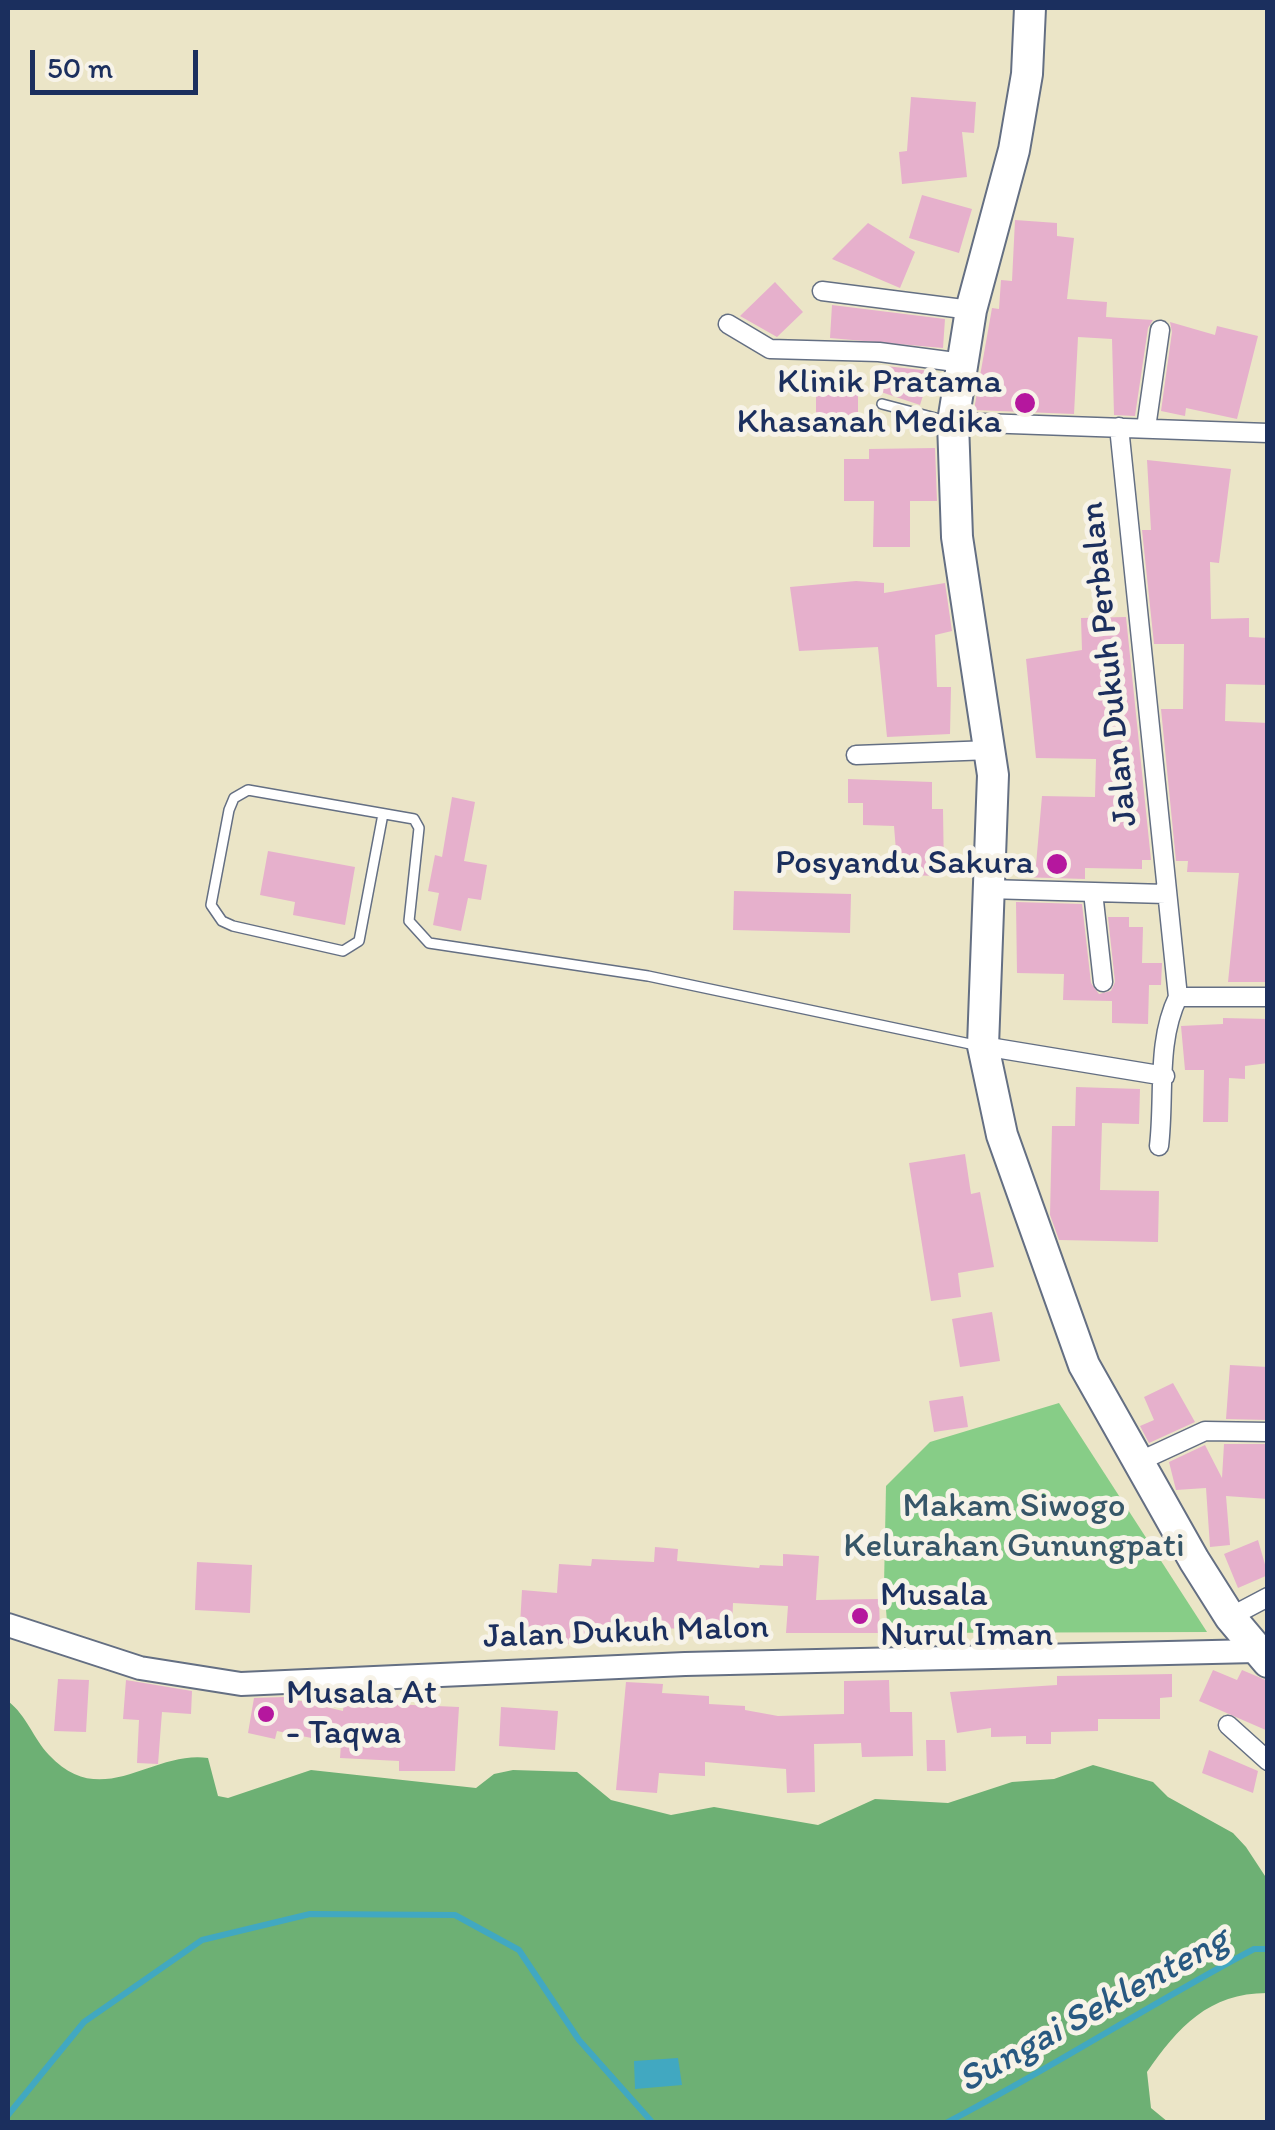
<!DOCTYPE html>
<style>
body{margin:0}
#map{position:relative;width:1275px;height:2130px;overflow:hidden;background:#ebe5c7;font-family:Itim,sans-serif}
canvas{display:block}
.frame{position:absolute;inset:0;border:10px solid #1b2f5e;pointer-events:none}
.scale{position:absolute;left:30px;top:50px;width:168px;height:45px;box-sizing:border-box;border:5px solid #1b2f5e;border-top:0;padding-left:12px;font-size:30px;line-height:35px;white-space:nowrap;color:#1b2f5e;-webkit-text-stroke:8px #f7f3e8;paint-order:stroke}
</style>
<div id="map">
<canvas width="1275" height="2130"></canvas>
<div class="frame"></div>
<div class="scale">50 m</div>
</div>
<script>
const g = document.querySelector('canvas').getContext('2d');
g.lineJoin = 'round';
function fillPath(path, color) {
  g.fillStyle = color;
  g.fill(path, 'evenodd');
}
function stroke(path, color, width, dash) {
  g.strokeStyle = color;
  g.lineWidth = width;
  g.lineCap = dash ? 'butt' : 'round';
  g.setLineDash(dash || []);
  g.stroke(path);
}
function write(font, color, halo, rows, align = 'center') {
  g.font = font + ' Itim,sans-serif';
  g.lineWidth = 10;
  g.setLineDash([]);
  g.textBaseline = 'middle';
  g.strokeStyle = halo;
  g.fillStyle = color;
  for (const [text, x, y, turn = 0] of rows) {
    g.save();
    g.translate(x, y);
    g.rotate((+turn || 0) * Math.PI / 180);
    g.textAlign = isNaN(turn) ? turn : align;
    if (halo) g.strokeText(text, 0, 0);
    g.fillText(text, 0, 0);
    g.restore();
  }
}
fillPath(new Path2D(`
 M1059,1403L1207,1632L888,1633L884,1586L886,1486L930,1442Z`), '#87cd87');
fillPath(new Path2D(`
 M8,1701C27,1716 33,1738 49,1755C102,1812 152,1750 208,1758L218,1796L228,1798L311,1770L476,1788L494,1774L513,1770L577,1772L611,1800L671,1815L714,1807L818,1825L875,1799L948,1803L1012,1782L1054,1779L1093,1765L1153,1782L1168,1797L1233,1833L1246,1847L1267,1879V1993C1209,1993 1178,2027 1147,2072L1151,2108L1168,2122H8Z`), '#6db074');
fillPath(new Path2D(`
 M678,2058L682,2085L635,2089L634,2061Z`), '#41a8c1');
stroke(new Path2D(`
 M8,2115L84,2022L202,1940L310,1914L455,1915L519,1950L579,2040L652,2122
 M948,2122C1052,2068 1150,2004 1254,1949H1268`), '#41a8c1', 6);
fillPath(new Path2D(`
 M911,97L976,102L974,133L962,132L967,177L902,184L899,152L907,151Z
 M922,195L972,209L959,253L909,238Z
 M1015,220L1057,223V236L1074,238L1067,299L1107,302L1106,317L1153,320L1148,328L1135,416L1114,415L1112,339L1078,337L1074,414L974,410L992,308L999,309L1001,280L1012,281Z
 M868,223L915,252L900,288L832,259Z
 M775,282L803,312L777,337L740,316Z
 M832,305L945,319L943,348L830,338Z
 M1170,322L1215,335L1217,326L1258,336L1237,419L1186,408L1185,416L1161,411L1172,332Z
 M886,366L931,371L920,405L878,391Z
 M816,380H845L846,394H858V425H816Z
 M935,448L937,501H910V547H873L874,501H844V459H869V449Z
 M1147,460L1231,469L1219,563L1210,562L1211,619L1249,618V637L1268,638V685L1226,684L1225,721L1268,723V982H1228L1239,873L1187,872L1188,861H1176L1161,709H1183L1184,644H1154L1142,530H1151Z
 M856,581L884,583V593L945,583L952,631L935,635L937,687H951L950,734L887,737L878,647L799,651L790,587Z
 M1126,617L1151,860H1142V869L1085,868V879L1018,877V865H1036L1042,796L1095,797L1096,759L1036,758L1026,659L1082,650L1081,618Z
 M848,779L932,782V809H943L944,876L898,875L894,826L863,825V803H848Z
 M452,797L475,802L464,861L487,865L481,900L468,898L461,931L433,925L439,893L428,891L435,855L442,857Z
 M268,851L355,867L345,925L293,915L295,902L260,895Z
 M734,891L851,894L850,933L733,930Z
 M1016,902L1082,904L1091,983L1099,994L1111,991L1115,982L1108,917H1129V927H1143L1142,963H1162L1161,985H1149L1148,1024L1112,1023V1001L1063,1000L1064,974L1017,973Z
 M1223,1018L1268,1019V1063L1245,1066V1079L1229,1078L1228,1122H1203L1204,1070H1185L1181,1026L1223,1024Z
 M1076,1087L1140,1089L1139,1124L1102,1123L1100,1190L1159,1191L1158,1242L1059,1240L1050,1215L1052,1126H1075Z
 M965,1154L971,1194L980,1192L994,1267L958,1273L961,1297L931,1301L909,1163Z
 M992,1312L1000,1361L960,1367L952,1319Z
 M1230,1365L1268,1367V1420L1226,1419Z
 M1173,1383L1195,1422L1149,1443L1140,1426L1154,1420L1144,1397Z
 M963,1396L968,1427L934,1432L929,1401Z
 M1224,1444H1268V1499L1226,1496L1230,1545L1210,1547L1206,1488L1176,1490L1169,1462L1205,1445L1222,1478Z
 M1258,1540L1268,1575L1238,1588L1224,1554Z
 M655,1547L678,1549L677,1561L759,1568L760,1565L783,1566V1554L819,1556L816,1600L879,1599L880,1633H786L788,1606L733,1603L732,1628L617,1629V1638L583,1636V1644L519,1643L522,1590L557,1593L559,1564L591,1566L592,1559L654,1562Z
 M197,1562L252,1565L250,1613L195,1610Z
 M1213,1670L1237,1680L1242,1670L1268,1681V1731L1199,1701Z
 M1172,1674V1697L1160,1698V1719H1098V1731L1051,1732V1744H1026V1736L991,1737V1728L957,1733L950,1692L1057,1685V1676Z
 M58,1679L89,1680L86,1732L54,1731Z
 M126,1680L192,1691L191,1714L162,1712L158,1764L137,1763L139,1720L123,1719Z
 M889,1680L890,1712H912L913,1756L862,1757L861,1743L814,1744L815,1792L787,1793L786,1769L705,1762V1776L659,1773L657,1793L616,1790L626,1682L663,1684L662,1693L709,1696V1704L745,1706V1710L778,1716L844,1714V1681Z
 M284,1697L343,1711L344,1702L459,1707L455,1771H399V1761L340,1758L341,1744L277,1731L275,1739L248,1733L254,1698Z
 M501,1707L558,1711L555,1750L499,1746Z
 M926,1740H945L946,1771H927Z
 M1209,1750L1258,1771L1253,1793L1202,1773Z`), '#e6b0cc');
const service = new Path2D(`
 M882,404L947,421
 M383,814L359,941L343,951L233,926L222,921L211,905L229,810L234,798L248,790L414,819L419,828L409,921L429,943L648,976L975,1045`);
const minor = new Path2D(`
 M822,291L971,310
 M728,324L770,349L879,352L963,363
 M953,422L1268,433
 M1119,427L1178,997
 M1146,428L1160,330
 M856,755L991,750
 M987,889L1166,894
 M1093,892L1103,982
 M1178,997H1268
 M983,1046L1165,1076
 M1159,1146C1165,1097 1156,1042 1178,997
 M1138,1462L1205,1431L1268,1432
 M1230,1617L1268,1597
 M1228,1725L1268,1761`);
const tertiary = new Path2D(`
 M8,1625L140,1668L241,1684L685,1664L1256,1651`);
const primary = new Path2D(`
 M1030,8L1027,74L1014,150L971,310L953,422L957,537L993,775L983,1046L1002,1135L1084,1365L1194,1560L1230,1617L1268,1662`);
stroke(service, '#646f83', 12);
stroke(minor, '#646f83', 21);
stroke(tertiary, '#646f83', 26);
stroke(primary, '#646f83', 34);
stroke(service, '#fff', 9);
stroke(minor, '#fff', 18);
stroke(tertiary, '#fff', 22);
stroke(primary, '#fff', 30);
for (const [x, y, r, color] of [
 [1025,403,12,"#b5179e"],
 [1057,864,12,"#b5179e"],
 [860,1616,10,"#b5179e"],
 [266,1714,10,"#b5179e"]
]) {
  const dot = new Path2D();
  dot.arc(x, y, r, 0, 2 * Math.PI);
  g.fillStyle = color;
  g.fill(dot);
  stroke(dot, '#f7f3e8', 4);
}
write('35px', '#1b2f5e', '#f7f3e8', [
 ["Klinik Pratama",1002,383],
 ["Khasanah Medika",1002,423],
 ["Posyandu Sakura",1034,864],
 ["Musala",880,1596,"left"],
 ["Nurul Iman",880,1636,"left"],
 ["Musala At",286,1694,"left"],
 ["- Taqwa",286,1734,"left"]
], 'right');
write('35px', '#1b2f5e', '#f7f3e8', [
 ["Jalan Dukuh Perbalan",1110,664,-96],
 ["Jalan Dukuh Malon",626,1633,-2]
]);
write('35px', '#365668', '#f7f3e8', [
 ["Makam Siwogo",1014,1507],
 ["Kelurahan Gunungpati",1014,1547]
]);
write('italic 38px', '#285981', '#f7f3e8', [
 ["Sungai Seklenteng",1094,2011,-29]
]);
</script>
